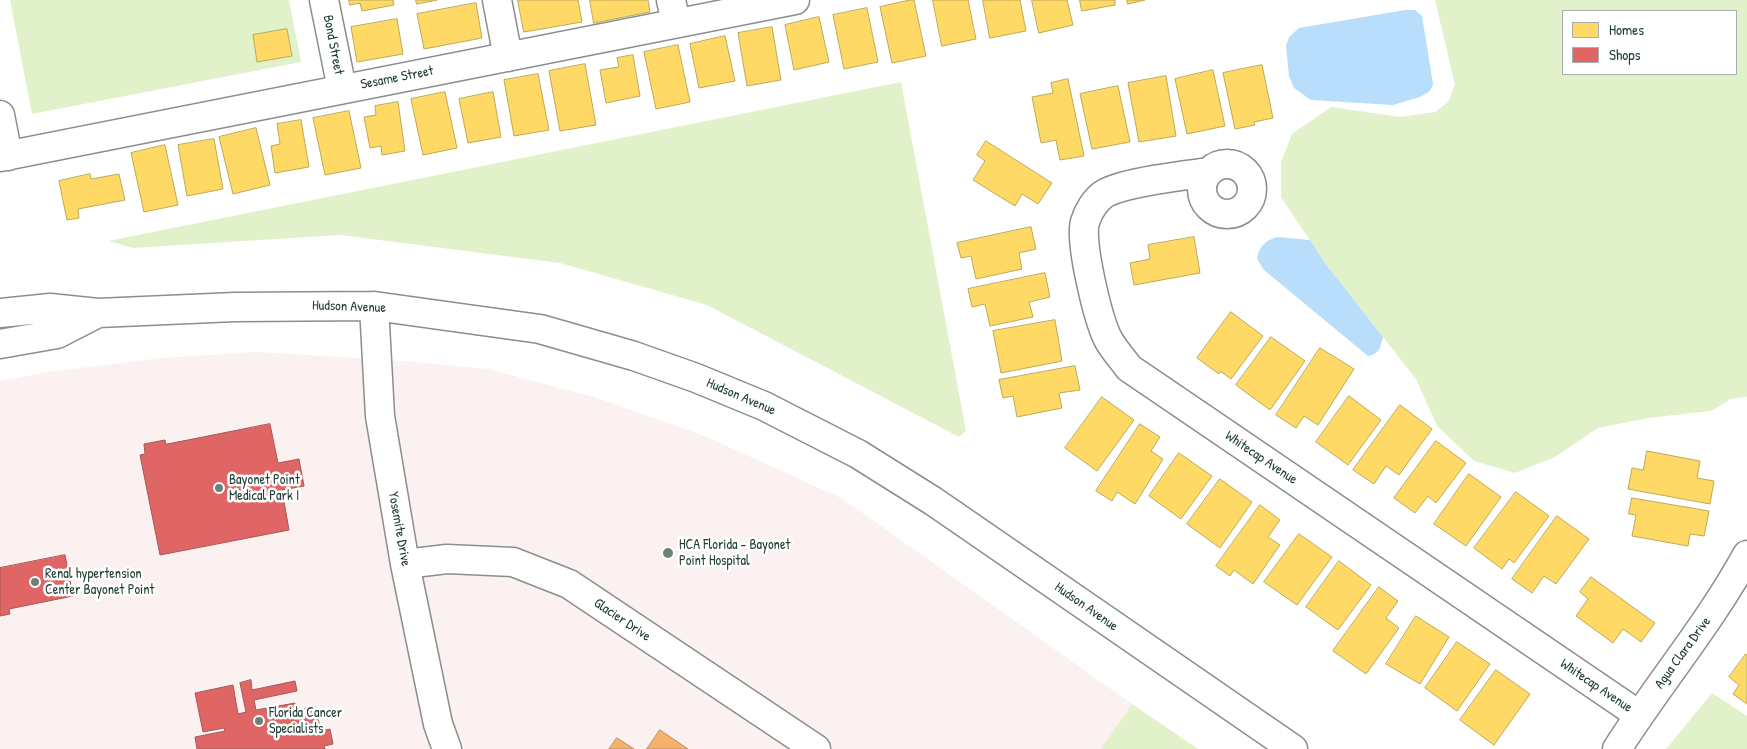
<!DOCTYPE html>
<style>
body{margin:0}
#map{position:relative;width:1747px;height:749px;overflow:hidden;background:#fff;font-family:"Patrick Hand",sans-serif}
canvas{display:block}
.legend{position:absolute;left:1562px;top:10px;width:175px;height:65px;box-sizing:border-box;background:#fff;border:1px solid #a5b1ae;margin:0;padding:6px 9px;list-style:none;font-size:15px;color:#1f3d34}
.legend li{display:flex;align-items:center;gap:10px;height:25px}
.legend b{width:25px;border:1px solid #a5b1ae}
</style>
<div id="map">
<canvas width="1747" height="749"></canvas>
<ul class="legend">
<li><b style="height:14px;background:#ffd966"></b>Homes</li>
<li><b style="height:14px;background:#e06666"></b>Shops</li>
</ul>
</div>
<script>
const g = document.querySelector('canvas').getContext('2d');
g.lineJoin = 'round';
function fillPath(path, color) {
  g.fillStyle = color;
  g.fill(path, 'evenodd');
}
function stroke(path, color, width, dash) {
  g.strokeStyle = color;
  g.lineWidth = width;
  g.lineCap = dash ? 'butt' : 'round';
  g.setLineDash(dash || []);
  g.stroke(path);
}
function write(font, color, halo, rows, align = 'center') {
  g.font = font + ' "Patrick Hand",sans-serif';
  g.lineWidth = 5;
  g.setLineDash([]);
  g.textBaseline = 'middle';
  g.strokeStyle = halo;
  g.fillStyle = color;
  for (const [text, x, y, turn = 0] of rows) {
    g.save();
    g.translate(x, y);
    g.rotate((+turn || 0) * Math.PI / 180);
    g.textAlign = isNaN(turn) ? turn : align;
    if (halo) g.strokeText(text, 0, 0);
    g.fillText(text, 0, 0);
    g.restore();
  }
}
fillPath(new Path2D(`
 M256,352L391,360L488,369L594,397L707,437L843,499L1132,704L1102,749H0V381L48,372L161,358Z`), '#fbf1f0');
fillPath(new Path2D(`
 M10,0H289L301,62L32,114Z
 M1435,0H1747V397L1731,399L1711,411L1648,418L1598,428L1555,457L1515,473L1474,461L1437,426L1416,379L1325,263L1281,197V162L1292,134L1331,107L1400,117L1435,112L1448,102L1455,85ZM1563,11H1736V74H1563Z
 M901,82L966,431L959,437L707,305L560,263L340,235L133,248L108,241Z
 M1712,693L1747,716V749H1666Z
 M1132,704L1198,749H1101Z`), '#e1f2ca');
fillPath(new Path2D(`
 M1405,10H1415L1422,16L1433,84L1430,91L1420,97L1393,105L1311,100L1294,88L1289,76L1286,46L1289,37L1299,28Z
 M1277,237L1310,240L1325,263L1383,337C1380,347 1380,354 1368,356L1264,270L1257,259C1259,246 1265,241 1277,237Z`), '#b8defb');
const homes = new Path2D(`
 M349,0H393L394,5L362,11L360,3L350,5Z
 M416,0H437L417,4Z
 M518,0H578L582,22L524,32Z
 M590,0H648L650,12L594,23Z
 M910,0H914L926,56L892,63L880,7Z
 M933,0H968L976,39L942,46Z
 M983,0H1020L1026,31L990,38Z
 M1032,0H1067L1073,25L1039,33Z
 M1080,0H1115V5L1082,11Z
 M1127,0H1145L1128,4Z
 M476,3L482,38L424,49L417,14Z
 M867,8L878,62L844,69L833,15Z
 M819,17L829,62L794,70L785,25Z
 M397,19L403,54L357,62L351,27Z
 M772,27L781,80L747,86L738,33Z
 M287,29L292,56L257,62L253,35Z
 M725,36L735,81L699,88L690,44Z
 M678,45L690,102L656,109L644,52Z
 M633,55L640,96L606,103L600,70L619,67L617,58Z
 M585,64L596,125L560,131L549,71Z
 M1262,65L1273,118L1254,122L1255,125L1235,129L1223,73Z
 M1213,70L1225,126L1187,134L1175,79Z
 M538,74L549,130L514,136L504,80Z
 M1166,76L1176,136L1139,142L1128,83Z
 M1068,79L1084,156L1060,160L1056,140L1041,143L1032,97L1053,93L1051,83Z
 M1118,86L1130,142L1092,149L1080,94Z
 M445,92L457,148L423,155L411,99Z
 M493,92L501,137L468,143L459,99Z
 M398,102L405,151L382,155L381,146L370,148L364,117L376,115L375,106Z
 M349,111L361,168L325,175L313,118Z
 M301,120L309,167L275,173L271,146L280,144L277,124Z
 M256,128L270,185L233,194L219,137Z
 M214,139L223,189L187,196L178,145Z
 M986,141L1052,183L1038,204L1022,194L1015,206L973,180L985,161L977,155Z
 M165,145L178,205L144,212L131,153Z
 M90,174L91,179L119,174L125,200L78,209L79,218L67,220L59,181Z
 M1031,227L1036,249L1019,253L1022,269L976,279L971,256L961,258L957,243Z
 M1194,237L1200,273L1134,285L1130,263L1150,259L1148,245Z
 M1045,273L1050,297L1029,302L1033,317L990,326L985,304L972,307L968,289Z
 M1231,312L1263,336L1231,379L1220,371L1219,374L1197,358Z
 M1055,320L1062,361L1001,373L993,331Z
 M1271,337L1305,361L1270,410L1236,385Z
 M1320,348L1354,369L1318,425L1304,416L1296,428L1276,415Z
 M1075,366L1080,390L1059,393L1062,408L1017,417L1013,396L1003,398L999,380Z
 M1349,396L1381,420L1348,465L1316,442Z
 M1102,397L1134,420L1097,471L1065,448Z
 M1400,405L1432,429L1399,475L1386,466L1374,484L1353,470Z
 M1140,424L1160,437L1151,451L1163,459L1135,504L1117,492L1112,501L1096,491Z
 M1436,441L1466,463L1436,503L1428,496L1415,513L1394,498Z
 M1647,451L1700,461L1697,478L1714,481L1710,504L1628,489L1632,468L1643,470Z
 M1179,453L1212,476L1181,519L1149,496Z
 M1469,474L1501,497L1466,546L1434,524Z
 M1220,479L1252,502L1220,548L1187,524Z
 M1516,492L1549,516L1514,563L1509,559L1502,569L1474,548Z
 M1632,498L1709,511L1704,536L1690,534L1688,546L1632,536L1636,515L1629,514Z
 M1260,505L1280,520L1268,537L1280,545L1253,584L1234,570L1230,576L1216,566Z
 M1557,516L1589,539L1556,584L1544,576L1532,593L1512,579Z
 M1299,534L1332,557L1297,605L1264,582Z
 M1339,561L1371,585L1338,630L1306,607Z
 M1591,577L1655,623L1641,642L1623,629L1613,643L1576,616L1588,599L1580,592Z
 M1379,587L1398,601L1386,618L1399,628L1366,674L1333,651Z
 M1416,616L1449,637L1420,684L1386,664Z
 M1457,642L1490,664L1457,711L1425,688Z
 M1746,654L1747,655V704L1733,694L1739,685L1729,677Z
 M1496,670L1530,694L1494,745L1460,720Z`);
fillPath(homes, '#ffd966');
stroke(homes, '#bcaa57', 1);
const shops = new Path2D(`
 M270,424L278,463L299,459L304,486L282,490L289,530L160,555L140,455L145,454L144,444L165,440L166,444Z
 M65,555L73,596L9,609L10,614L0,616V568Z
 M251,680L252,690L295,681L297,691L254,700L256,710L295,703L297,710L315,706L321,731L330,729L333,744L324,746L325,749H197L195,737L225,731L224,728L203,732L195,693L233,685L238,714L246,712L240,683Z`);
fillPath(shops, '#e06666');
stroke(shops, '#a65a57', 1);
const health = new Path2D(`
 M660,730L688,749H647Z
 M617,738L634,749H609Z`);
fillPath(health, '#f6b26b');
stroke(health, '#b68f5a', 1);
const minor = new Path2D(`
 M324,0L342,89
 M497,0L508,57
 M671,0L676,23
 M0,115L8,156
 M0,157L795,0
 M1202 189a25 25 0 1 1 50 0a25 25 0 1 1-50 0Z
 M1208,172C1183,176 1123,182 1104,194C1095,200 1088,212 1085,222C1079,241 1098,318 1107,337C1112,348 1122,358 1129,368L1639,715
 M374,306L380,416L405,564L438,724L447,749
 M0,313L50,308L98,313L235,307L374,306L540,329L634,356L696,378L764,406L858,454L933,501L1293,749
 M0,344L57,334L98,313
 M405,564L447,559L513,562L569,584L816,749
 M1617,749C1659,683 1710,623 1747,555`);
stroke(minor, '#898f8d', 31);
stroke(minor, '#fff', 28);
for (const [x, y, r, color] of [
 [219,488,5,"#6d817b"],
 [668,553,6,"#6d817b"],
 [35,582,5,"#6d817b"],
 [259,721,5,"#6d817b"]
]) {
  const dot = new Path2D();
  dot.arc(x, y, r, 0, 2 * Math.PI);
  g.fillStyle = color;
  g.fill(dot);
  stroke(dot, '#fff', 2);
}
write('14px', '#1f3d34', '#fff', [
 ["Bond Street",333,45,79],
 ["Sesame Street",397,78,-11],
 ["Hudson Avenue",349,307,2],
 ["Hudson Avenue",741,397,23],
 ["Whitecap Avenue",1261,458,34],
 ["Yosemite Drive",399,529,80],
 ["Hudson Avenue",1086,607,35],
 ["Glacier Drive",622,620,34],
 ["Agua Clara Drive",1683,653,-54],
 ["Whitecap Avenue",1596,686,34]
]);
write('14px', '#1f3d34', '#fff', [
 ["Bayonet Point",229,480],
 ["Medical Park I",229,496],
 ["HCA Florida - Bayonet",679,545],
 ["Point Hospital",679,561],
 ["Renal hypertension",45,574],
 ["Center Bayonet Point",45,590],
 ["Florida Cancer",269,713],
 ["Specialists",269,729]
], 'left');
</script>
